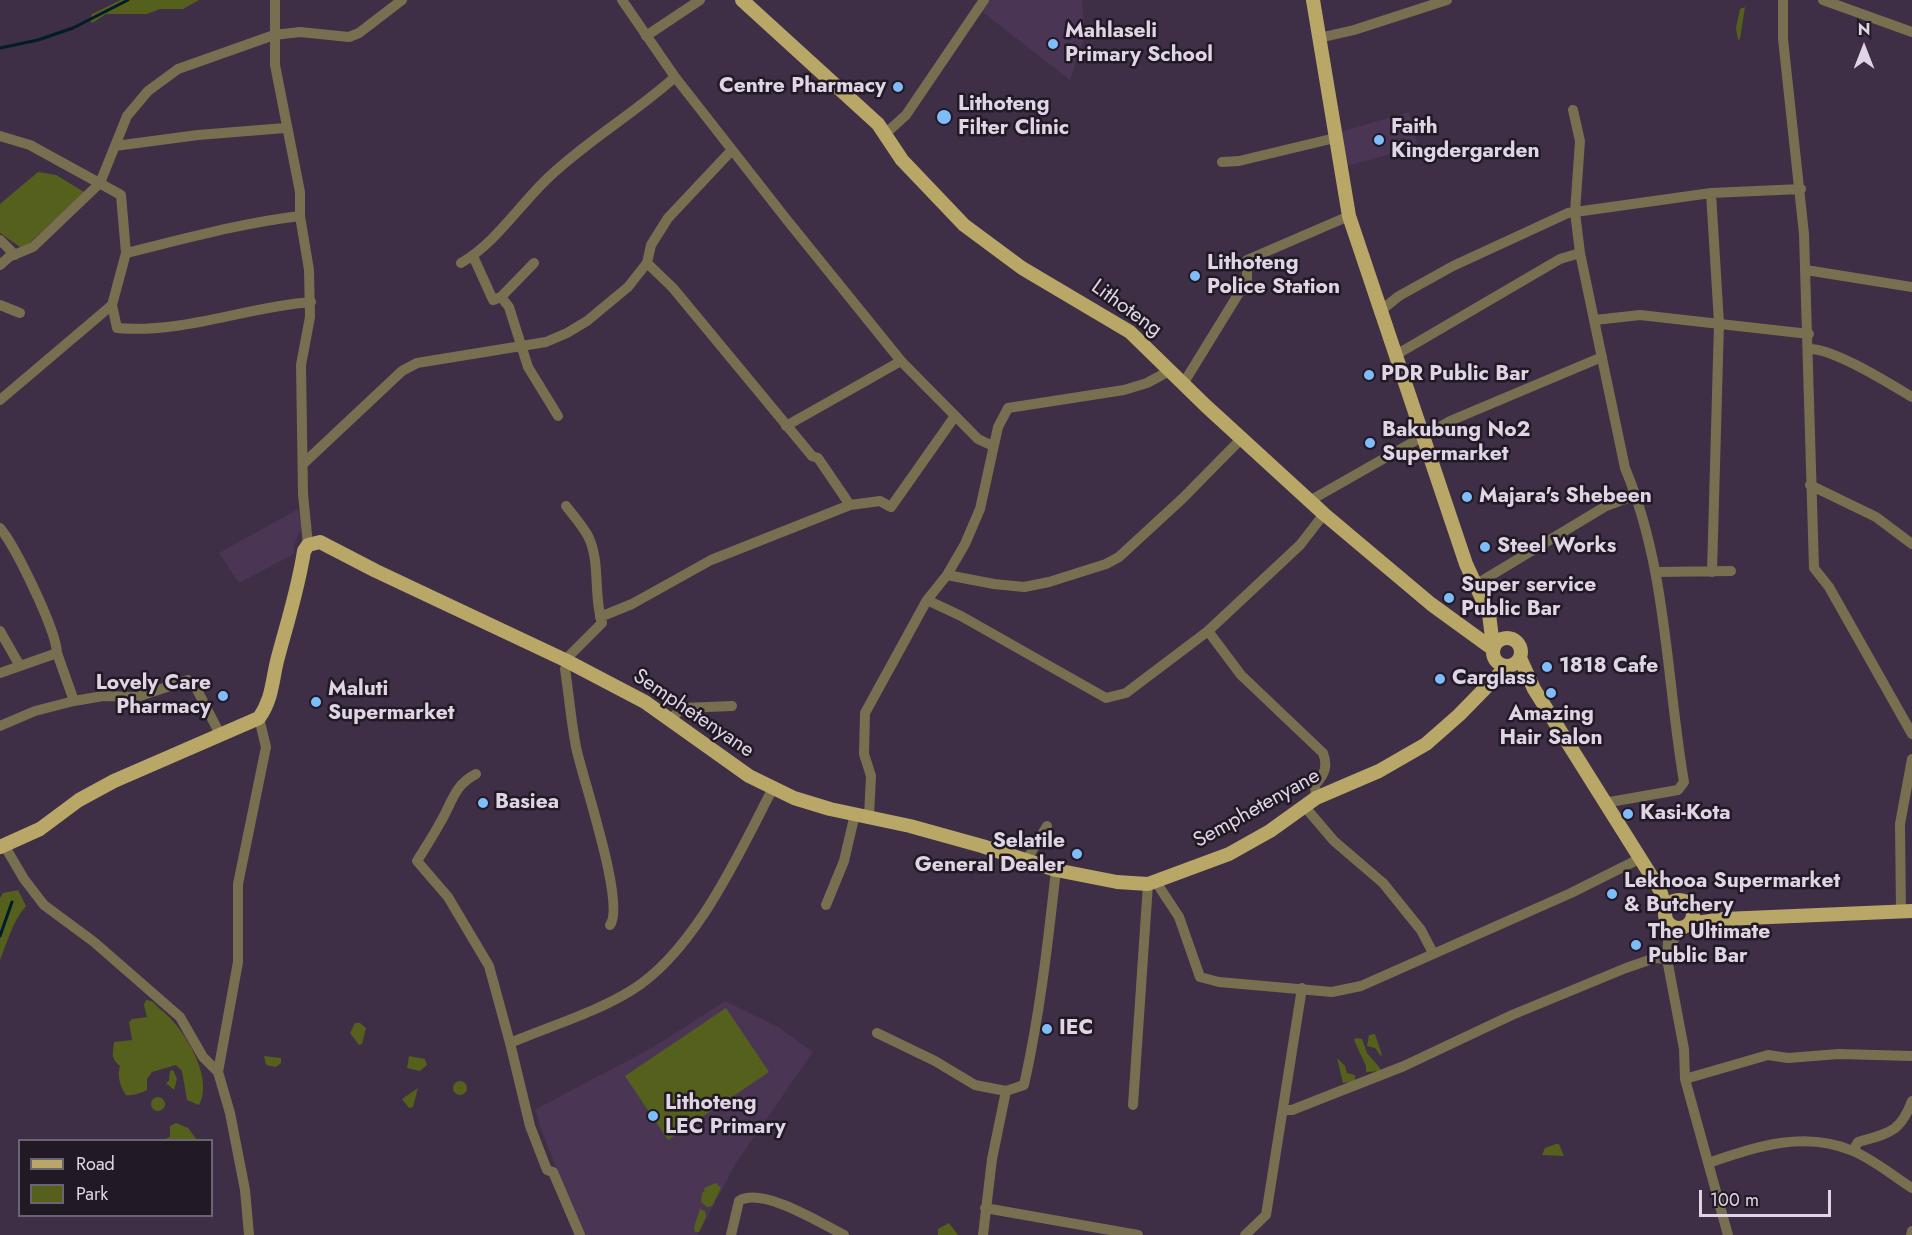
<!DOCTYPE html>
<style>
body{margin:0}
#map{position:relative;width:1912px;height:1235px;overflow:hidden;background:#3e2e46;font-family:Jost,sans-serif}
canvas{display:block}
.legend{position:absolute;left:18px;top:1139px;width:195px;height:78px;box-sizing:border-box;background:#211924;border:2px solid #6d6471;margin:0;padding:8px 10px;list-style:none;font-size:18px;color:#e0d5e5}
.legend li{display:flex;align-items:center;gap:12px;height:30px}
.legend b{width:30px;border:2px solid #6d6471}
.north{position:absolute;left:1834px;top:18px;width:60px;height:60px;-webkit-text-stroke:4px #211924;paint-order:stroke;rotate:0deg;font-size:16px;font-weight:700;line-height:24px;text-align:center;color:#e0d5e5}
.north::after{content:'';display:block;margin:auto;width:21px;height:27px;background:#e0d5e5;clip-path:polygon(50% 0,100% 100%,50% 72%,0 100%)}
.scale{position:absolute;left:1699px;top:1190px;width:132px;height:27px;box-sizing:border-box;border:3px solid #e0d5e5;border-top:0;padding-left:8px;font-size:18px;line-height:21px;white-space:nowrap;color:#e0d5e5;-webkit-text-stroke:4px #211924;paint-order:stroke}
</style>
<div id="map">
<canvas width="1912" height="1235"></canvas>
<ul class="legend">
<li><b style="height:8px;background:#b8a766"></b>Road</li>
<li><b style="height:16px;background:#55601d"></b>Park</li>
</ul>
<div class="north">N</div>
<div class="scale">100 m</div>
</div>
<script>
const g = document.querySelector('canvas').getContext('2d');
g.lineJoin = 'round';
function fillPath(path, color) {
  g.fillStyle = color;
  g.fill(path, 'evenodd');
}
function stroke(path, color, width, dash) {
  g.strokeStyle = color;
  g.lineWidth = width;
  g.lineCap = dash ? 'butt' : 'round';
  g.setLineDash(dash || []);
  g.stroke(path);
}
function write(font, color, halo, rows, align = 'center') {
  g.font = font + ' Jost,sans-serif';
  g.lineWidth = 5;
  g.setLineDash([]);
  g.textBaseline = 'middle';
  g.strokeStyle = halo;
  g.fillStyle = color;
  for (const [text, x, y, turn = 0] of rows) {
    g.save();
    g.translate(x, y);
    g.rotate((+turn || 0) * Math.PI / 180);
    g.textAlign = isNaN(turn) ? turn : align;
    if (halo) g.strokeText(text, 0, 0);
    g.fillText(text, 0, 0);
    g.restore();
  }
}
fillPath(new Path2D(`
 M988,0H1082L1085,35L1070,80L981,11Z
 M1409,112L1418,147L1346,166L1340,132Z
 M298,509L302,528L294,544V554L239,583L219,553Z
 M725,1001L778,1027L813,1052L736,1163L698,1235H583L539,1124L536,1109L652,1048Z`), '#4a3654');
fillPath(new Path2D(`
 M121,0H199L183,9H160L147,14H106L92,23L90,19L92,14Z
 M1745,7L1740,39L1738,40L1736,28L1740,9Z
 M38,172L56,175L84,192L23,249L0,233V204Z
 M18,890L26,906C13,920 7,943 0,960V898L3,893Z
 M146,1000C155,1001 155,1005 161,1010C183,1026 215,1078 199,1105L187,1100L182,1071L176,1065L152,1072L147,1079V1090C141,1093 133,1096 126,1095C120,1087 117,1075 120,1066C110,1058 113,1053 114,1042L132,1040L129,1022L132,1019L147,1017L144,1005Z
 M726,1008L769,1072L668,1140L625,1076Z
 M355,1023H360L366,1028L362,1044L359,1045L350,1033Z
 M1375,1034L1382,1055L1381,1056L1375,1048L1367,1046L1369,1035Z
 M1356,1038L1362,1039L1367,1053L1380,1068V1071L1366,1072V1066L1354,1040Z
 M264,1056L281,1058V1063L276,1067L266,1065Z
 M409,1056L425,1059L427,1065L420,1071L407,1068Z
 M1337,1058L1345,1066L1347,1073L1355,1075V1081L1343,1083Z
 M173,1070L177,1079L174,1090L166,1083L169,1081L170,1071Z
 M453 1088a7 7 0 1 1 14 0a7 7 0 1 1-14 0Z
 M418,1088L413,1107L409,1108L402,1099Z
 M151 1104a7 7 0 1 1 14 0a7 7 0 1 1-14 0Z
 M176,1123L188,1128L197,1140H163L170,1137V1126Z
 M1556,1144H1559L1564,1156L1542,1155L1545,1148Z
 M716,1183L721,1188L712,1206L707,1207L701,1202L702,1193L705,1191L704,1188Z
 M700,1209L705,1211L706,1217L699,1232H695L694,1227Z
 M949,1223L958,1235H938V1229Z`), '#55601d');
stroke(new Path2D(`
 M0,48L38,40L73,28L128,0
 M0,936L12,902`), '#001d28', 3);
stroke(new Path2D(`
 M275,0V65L300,192V216L309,270L310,317L301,365L303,494L308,545
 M622,0L675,77L787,220L901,361L978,439L993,446
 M1783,0V39L1804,234L1814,568L1829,587L1912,734
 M1823,0L1912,32
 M646,36L700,0
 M1319,38L1354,30L1447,0
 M1573,110L1580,141L1575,212L1580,253L1625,468C1667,568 1666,677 1684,782L1678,790L1604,803
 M884,135L906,115L984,0
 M0,136L30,145L121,195L126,253L112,305L0,400
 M115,146L198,135L285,128
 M1222,162L1239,161L1335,138
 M1711,193L1719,323L1712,572
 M0,240L15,255
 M126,253C184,239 241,223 300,216
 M473,256L493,300L501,297L534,263
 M461,263C496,243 520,204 549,177C588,140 635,113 675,77
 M647,263L673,288L812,456L818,458L850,505L880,501L891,507L955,416
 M0,265L9,257L33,247L100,183L127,116L148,91L178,69L274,35L300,32L349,37L359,33L402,0
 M1806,270L1912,287
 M501,297L509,307L528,367L558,416
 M0,305L20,313
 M112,305L117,328C182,334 246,307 311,302
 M1379,312L1399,296L1453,266L1568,213L1711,193L1801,189
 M1595,320L1640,315L1809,334
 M1809,349C1833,348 1890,384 1912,397
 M1394,356L1560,259L1580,253
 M1183,384L1247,280V260L1349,216
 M786,426L901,361
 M304,463L402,371L417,363L546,342L567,333L587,321L628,287L647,263L651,245L668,218L732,150
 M1810,485L1876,517L1912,544
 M1311,500L1450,421L1602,357
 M0,528C15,546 56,629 57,653
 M1657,572L1731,571
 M947,575L994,584L1024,587L1049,582L1106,564L1119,557L1183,498L1243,437
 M1475,585L1606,506L1636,495
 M927,600L961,616L1106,698L1126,693L1208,631
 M600,617L632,604L711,560L850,505
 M0,631L20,666
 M565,660L602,623C593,595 601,562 588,536C582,525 573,515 566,506
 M569,662L565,669C569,695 571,721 576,747C582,777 626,904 610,925
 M0,673L57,653L74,701
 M671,719L682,708L732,706
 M0,726L35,711L74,701L103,696L137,697L188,680L194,684L221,736
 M476,774C454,785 452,803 440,823C433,836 425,848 417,861L448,897L489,966L510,1043
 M1316,798L1315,785C1325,774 1328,766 1323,753L1241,675L1208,631L1300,545L1324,514
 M1305,807L1334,841L1383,883L1421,930L1433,953
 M869,816L871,776L864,754L865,713L927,600L947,575L965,544L980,509L998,427L1008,408L1124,390L1147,383L1171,370
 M4,845L24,879L44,905L94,942L180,1017L203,1057L218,1072
 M1026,861L1047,826
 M1156,882L1179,917L1200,977L1219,982L1332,992L1361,986L1571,893L1639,859
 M826,905L844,861L855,814
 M1901,911L1900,824L1912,759
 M1669,924L1667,959L1684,1049L1685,1079L1728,1235
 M1668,949L1681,928
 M877,1033L935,1061L975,1085L1006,1091
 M1685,1079L1768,1055L1788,1058L1839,1054L1912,1056
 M1133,1105L1148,884
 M1284,1110H1292L1404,1066L1512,1015L1626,968L1655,958L1667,959
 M1853,1151L1858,1142C1889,1133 1900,1133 1912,1101
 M1708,1163C1756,1147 1803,1130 1853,1151C1873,1159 1893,1176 1912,1188
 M985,1208L1138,1235
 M249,1235L245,1190L230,1113L218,1072L238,962V884L266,747L259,718
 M580,1235L553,1172L547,1170L530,1126L510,1043C550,1026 595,1013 632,990C696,950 739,853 773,788
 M731,1235L739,1201C762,1186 822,1224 844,1235
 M983,1235L992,1159L1006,1091L1024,1085C1040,1014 1048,942 1056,870
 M1245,1235L1266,1215L1302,988
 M1911,1235L1912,1231`), '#776f50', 10);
stroke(new Path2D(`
 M742,0L878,124L902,160L964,225L1022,268L1130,332L1206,406L1324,514L1431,604L1493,649
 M1313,0L1349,216L1466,564L1489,614L1493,646
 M1493 652a14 14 0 1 1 28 0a14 14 0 1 1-28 0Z
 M1520,658L1534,689L1660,890L1666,910
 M0,847L40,829L79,800L114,781L259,718C272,700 272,682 277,661C287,623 298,590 304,551L308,545L320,542L376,571L565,660L645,702L749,776L794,798L830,809L910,826L982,846L1056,870L1117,882L1148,884L1229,854L1270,831L1316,798L1379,771L1426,744L1459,715L1506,667
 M1665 914a14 14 0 1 1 28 0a14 14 0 1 1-28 0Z
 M1689,924L1724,919L1912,911`), '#b8a766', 14);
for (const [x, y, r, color] of [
 [1053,44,6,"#7fbdfa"],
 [898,87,6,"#7fbdfa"],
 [944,117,8,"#7fbdfa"],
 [1379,140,6,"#7fbdfa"],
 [1195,276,6,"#7fbdfa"],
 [1369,375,6,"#7fbdfa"],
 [1370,443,6,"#7fbdfa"],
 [1467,497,6,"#7fbdfa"],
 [1485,547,6,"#7fbdfa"],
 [1449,598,6,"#7fbdfa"],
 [1547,667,6,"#7fbdfa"],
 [1440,679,6,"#7fbdfa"],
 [1551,693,6,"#7fbdfa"],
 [223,696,6,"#7fbdfa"],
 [316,702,6,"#7fbdfa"],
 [483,803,6,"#7fbdfa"],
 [1628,814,6,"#7fbdfa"],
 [1077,854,6,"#7fbdfa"],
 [1612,894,6,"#7fbdfa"],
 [1636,945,6,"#7fbdfa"],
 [1047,1029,6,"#7fbdfa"],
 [653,1116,6,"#7fbdfa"]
]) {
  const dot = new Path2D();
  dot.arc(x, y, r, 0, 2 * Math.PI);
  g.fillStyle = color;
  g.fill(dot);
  stroke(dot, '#211924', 2);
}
write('bold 21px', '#e0d5e5', '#211924', [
 ["Mahlaseli",1065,32],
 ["Primary School",1065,56],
 ["Centre Pharmacy",886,87,"right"],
 ["Lithoteng",958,105],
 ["Filter Clinic",958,129],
 ["Faith",1391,128],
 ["Kingdergarden",1391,152],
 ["Lithoteng",1207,264],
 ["Police Station",1207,288],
 ["PDR Public Bar",1381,375],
 ["Bakubung No2",1382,431],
 ["Supermarket",1382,455],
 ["Majara's Shebeen",1479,497],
 ["Steel Works",1497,547],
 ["Super service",1461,586],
 ["Public Bar",1461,610],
 ["1818 Cafe",1559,667],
 ["Carglass",1452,679],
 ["Lovely Care",211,684,"right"],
 ["Pharmacy",211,708,"right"],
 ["Maluti",328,690],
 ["Supermarket",328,714],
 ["Amazing",1551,715,"center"],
 ["Hair Salon",1551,739,"center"],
 ["Basiea",495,803],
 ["Kasi-Kota",1640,814],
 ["Selatile",1065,842,"right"],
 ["General Dealer",1065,866,"right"],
 ["Lekhooa Supermarket",1624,882],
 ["& Butchery",1624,906],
 ["The Ultimate",1648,933],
 ["Public Bar",1648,957],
 ["IEC",1059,1029],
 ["Lithoteng",665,1104],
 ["LEC Primary",665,1128]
], 'left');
write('21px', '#e0d5e5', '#211924', [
 ["Lithoteng",1126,309,36],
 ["Semphetenyane",693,714,34],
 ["Semphetenyane",1257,809,-29]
]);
</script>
